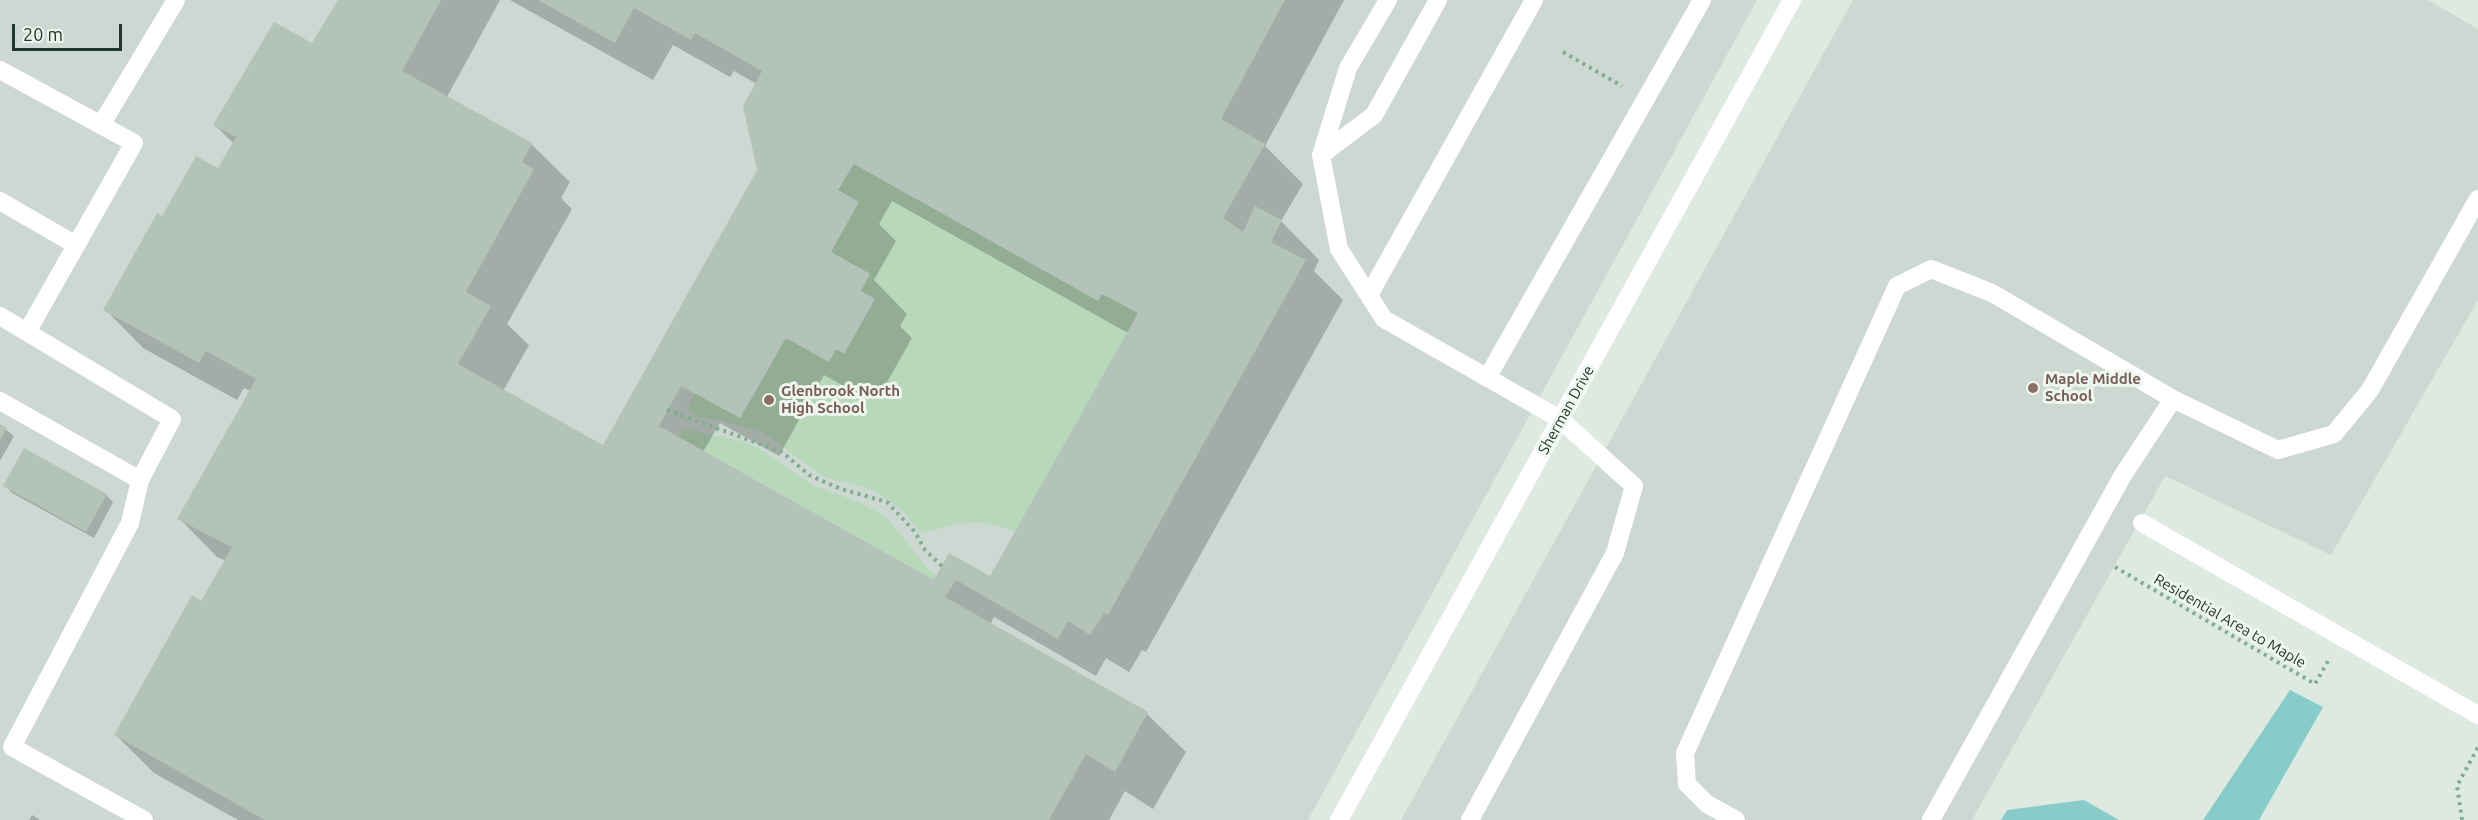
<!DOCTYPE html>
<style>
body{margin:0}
#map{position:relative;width:2478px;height:820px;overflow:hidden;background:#dee9e2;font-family:Ubuntu,sans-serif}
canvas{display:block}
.scale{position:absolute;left:12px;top:24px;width:110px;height:27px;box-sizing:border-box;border:3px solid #20372d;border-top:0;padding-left:8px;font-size:18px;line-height:21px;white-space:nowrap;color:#20372d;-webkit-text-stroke:4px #eef6f0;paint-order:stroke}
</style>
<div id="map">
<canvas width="2478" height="820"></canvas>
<div class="scale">20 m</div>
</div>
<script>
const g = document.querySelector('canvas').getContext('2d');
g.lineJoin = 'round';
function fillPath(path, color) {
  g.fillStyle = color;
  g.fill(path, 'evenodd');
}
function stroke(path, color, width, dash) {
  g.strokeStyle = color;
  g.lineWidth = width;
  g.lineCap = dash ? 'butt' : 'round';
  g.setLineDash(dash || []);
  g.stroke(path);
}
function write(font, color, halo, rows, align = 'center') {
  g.font = font + ' Ubuntu,sans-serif';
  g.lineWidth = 6;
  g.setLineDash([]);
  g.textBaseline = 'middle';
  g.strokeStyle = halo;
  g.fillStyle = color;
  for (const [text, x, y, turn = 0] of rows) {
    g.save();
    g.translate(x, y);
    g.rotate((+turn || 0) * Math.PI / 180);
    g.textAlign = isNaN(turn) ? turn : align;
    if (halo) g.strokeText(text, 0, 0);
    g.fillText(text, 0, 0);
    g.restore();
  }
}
fillPath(new Path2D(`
 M0,0H1757L1308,820H0Z
 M1853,0H2428L2478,29V300L2331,555L2165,476L1972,820H1401Z`), '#ccd8d1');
fillPath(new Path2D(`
 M854,164L1098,301L1102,294L1138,313L1015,532C980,516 957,524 921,533L903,511L890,501L870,489L822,476L764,433L721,420L699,417L690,412L689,404L695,393L741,418L786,338L828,362L836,349L844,353L875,299L861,291L831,252L858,202L838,190Z
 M683,429L741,441L759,448L813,486L854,500L876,511L889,520L928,569L937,575L934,580L679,437Z`), '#b7d9ba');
fillPath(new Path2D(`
 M2290,690L2323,707L2259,820H2203Z
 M2084,800L2119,820H2001L2007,810Z`), '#88ccca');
fillPath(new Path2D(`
 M339,0H500L447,97L531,144L570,182L561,198L572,209L507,324L529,345L503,391L603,447L759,170L757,84L734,71L730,77L673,45L653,80L510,0H1344L1265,146L1303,184L1281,221L1319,260L1314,271L1343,300L1146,652L1142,650L1129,672L1106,658L1096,676L994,617L990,625L1147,714L1186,752L1153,809L1125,791L1109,820H238L154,773L116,735L202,603L226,561L217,557L179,518L251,391L244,388L237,400L143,348L105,309L163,218L219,170L234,144L215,125L312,45ZM892,201L1128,333L991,578L950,555L935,582L703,452L720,423L779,456L824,375L867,399L874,386L882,391L912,338L900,326L907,314L874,280L896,241L879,224Z
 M0,425L14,436L0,461Z
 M5,485L106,495L113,502L94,538L12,493Z
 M32,815L40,820H29Z`), '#0003');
fillPath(new Path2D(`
 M338,0H441L402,71L532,143L522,162L534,169L466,292L491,306L458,364L603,445L757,170L743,106L762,71L695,33L691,40L634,8L615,43L538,0H1285L1221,119L1265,144L1223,218L1243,232L1255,206L1282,220L1271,242L1306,260L1108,615L1104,613L1090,635L1068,621L1058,639L956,580L945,597L1148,712L1115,772L1086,754L1049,820H265L114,735L192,595L201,601L232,547L177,519L256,379L206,351L199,363L103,310L157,213L162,216L196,156L218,168L236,137L213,125L274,22L312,43ZM854,164L1098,301L1102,294L1138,313L990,576L949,553L934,580L659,426L681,386L740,418L786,338L829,362L836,349L844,354L875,299L861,291L870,274L831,252L859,202L838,190Z
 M0,424L7,428L0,440Z
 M24,448L107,494L86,532L3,486Z`), '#b4c3ba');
stroke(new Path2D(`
 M1563,52L1622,86
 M667,410L782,452L809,475L841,489L887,502L915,532L925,550L942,566
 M2115,567L2315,684L2328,661
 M2462,820L2457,786L2478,747`), '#80ab95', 4, [3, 4.5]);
stroke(new Path2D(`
 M1388,0L1348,68L1321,155L1339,249L1384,319L1560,419L1634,486L1615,553L1470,820
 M0,70L101,125
 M1321,155L1374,115L1438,0
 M0,201L76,245
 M1369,295L1534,0
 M0,316L172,419L140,480L0,401
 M27,332L134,143L101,125L176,0
 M1487,378L1702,0
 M140,480L130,523L12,747L144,820
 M2142,523L2478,715
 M1339,820L1792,0
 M1736,820L1707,804L1687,784L1685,753L1897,286L1931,269L1992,293L2173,399
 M1931,820L2123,475L2173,399L2278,450L2334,434L2370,390L2478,199`), '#fff', 18);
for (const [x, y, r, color] of [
 [2033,388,6,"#8d6e63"],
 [769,400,6,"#8d6e63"]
]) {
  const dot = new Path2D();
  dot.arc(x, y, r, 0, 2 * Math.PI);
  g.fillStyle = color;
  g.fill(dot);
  stroke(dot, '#eef6f0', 2);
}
write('bold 15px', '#785e54', '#eef6f0', [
 ["Maple Middle",2045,379],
 ["School",2045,396],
 ["Glenbrook North",781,391],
 ["High School",781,408]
], 'left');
write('15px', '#20372d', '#eef6f0', [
 ["Sherman Drive",1566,410,-61],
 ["Residential Area to Maple",2230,621,30]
]);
</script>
